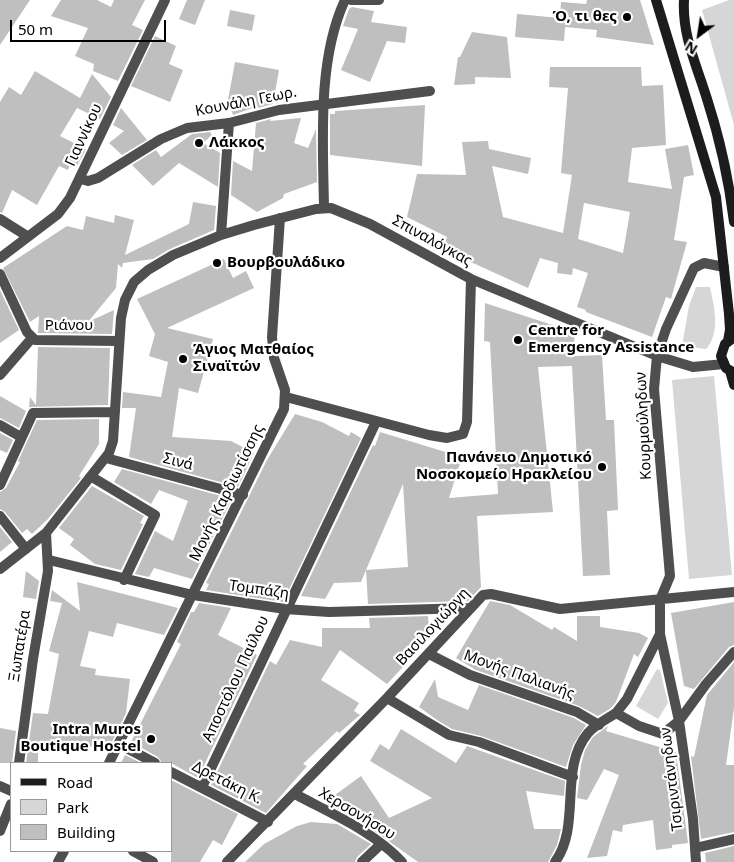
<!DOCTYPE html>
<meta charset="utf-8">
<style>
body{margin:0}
#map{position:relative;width:734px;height:862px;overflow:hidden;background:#fff;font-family:"Noto Sans",sans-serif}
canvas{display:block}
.legend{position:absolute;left:10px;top:762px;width:162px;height:90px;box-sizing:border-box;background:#fff;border:1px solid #999;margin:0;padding:6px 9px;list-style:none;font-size:15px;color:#000}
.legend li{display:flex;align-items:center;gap:10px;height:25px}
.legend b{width:25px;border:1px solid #999}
.north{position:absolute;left:674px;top:10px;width:50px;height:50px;-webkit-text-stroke:4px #fff;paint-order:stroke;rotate:211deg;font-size:14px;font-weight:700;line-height:20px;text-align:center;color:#000}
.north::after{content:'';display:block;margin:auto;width:18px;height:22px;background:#000;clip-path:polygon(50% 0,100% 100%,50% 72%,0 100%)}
.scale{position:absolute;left:10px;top:20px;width:156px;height:22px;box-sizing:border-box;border:2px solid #000;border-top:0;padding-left:6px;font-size:15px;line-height:18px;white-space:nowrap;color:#000;-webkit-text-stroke:4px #fff;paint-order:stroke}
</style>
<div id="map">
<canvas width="734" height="862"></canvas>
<ul class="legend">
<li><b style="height:6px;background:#1c1c1c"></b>Road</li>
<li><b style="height:14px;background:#d6d6d6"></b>Park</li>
<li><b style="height:14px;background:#bfbfbf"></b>Building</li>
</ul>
<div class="north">N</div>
<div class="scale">50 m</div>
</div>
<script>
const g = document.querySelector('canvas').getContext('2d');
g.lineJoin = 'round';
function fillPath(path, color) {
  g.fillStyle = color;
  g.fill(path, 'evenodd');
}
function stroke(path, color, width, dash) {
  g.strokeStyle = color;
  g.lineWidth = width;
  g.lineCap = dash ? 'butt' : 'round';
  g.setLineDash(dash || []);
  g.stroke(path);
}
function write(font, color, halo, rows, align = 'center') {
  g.font = font + ' "Noto Sans",sans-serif';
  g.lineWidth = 4.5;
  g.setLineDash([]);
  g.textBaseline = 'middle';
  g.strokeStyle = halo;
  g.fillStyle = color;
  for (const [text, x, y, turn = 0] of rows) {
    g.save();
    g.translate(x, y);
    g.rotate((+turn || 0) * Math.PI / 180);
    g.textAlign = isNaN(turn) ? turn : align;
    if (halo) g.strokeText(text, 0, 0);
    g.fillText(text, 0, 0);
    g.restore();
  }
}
fillPath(new Path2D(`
 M729,0H734V125L702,10Z
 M696,287H710C714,306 721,333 706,349L682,346L689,306Z
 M714,376L732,575L689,579L672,380Z
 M657,669L660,670L668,703L658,719L636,706Z`), '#d6d6d6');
fillPath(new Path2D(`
 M0,0H30L0,45Z
 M61,0H97L111,7L114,0H145L132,25L143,30L118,81L93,71L94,64L75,56L88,28L51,16Z
 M187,0H205L195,25L179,19Z
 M587,0H640L654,45L596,37L597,30L565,27L564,41L515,37L517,14L560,18L561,2L586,4Z
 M352,7L374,11L371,22L407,27L405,43L387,41L370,82L341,70L358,29L343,26L349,9Z
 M230,10L255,15L252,31L227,26Z
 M472,32L507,37L511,78L475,77V84L454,85L458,57H460Z
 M155,36L176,46L169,64L183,70L170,102L131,86Z
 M235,62L279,70L273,104L258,108V106L233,115L228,100Z
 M550,67H641L642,86L663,85L666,145L632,148L628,182L672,189L665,149L688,145L694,175L684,177L674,240L687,242L671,299L666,297L652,337L586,312V310L577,307L588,273L573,268L572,275L557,273L558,263L540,258L528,288L442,249L447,237L407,217L417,174L466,175L462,142L488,141L489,149L531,158L528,174L492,166L503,217L563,233L572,175L561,173L568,88L549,87ZM584,203L630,212L623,253L578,239Z
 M35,71L80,98L92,74L111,97L100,119L77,108L60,136L86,149L76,168L70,165L68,170L59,166L37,205L12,190L2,213L0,212V102L9,87L21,95Z
 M425,105L422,166L330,155V114H335V111Z
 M121,108L147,140L122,155L109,143L124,131L113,125Z
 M301,118L294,143L308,148L316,129L317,182L284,194L283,198L257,212L231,195L233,161L252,171L256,123L271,119L270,121Z
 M210,132L212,135L203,143L220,153L218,187L179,163L153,186L132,165L156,150L161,157L192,134Z
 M193,202L216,206L214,230L170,249L153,259L123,263L122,268L118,264L116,288L88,322L114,310L112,334L38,333L39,316L30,322L3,268L67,226L83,230L86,216L114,223L115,215L134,220L125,255L189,224Z
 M224,259L233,278L246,271L254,288L167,328L213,339L198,393L179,388L172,437L231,441L254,453L238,487L129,457L136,408H122L123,392L161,397L168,362L149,356L155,334L137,299Z
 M0,290L19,330L0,343Z
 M485,303L574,332L575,356L602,355L606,420H614L618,510L607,511L610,575L583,576L572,366L538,367L553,512L477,516L481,587L468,601L368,604L366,570L361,582L334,583L325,599L301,596L373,445L375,446L380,432L462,457L449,498L498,494L490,342L484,341ZM403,484L408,567L366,570Z
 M38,347L110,348L108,405L29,407L30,397L36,405Z
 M0,396L26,411L19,428L0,418Z
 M295,414L322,422L349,436L351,432L361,438L283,602L206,590L209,584L206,583L267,460Z
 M99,419V444L79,476L81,478L48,519L32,534L27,529L22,533L5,512L0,509V492L6,488L20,462L18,461L37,420Z
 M0,433L13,440L7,453L0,450Z
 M122,469L232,499L192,579L154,568L149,577L135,574L155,531L173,541L188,501L159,490L151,504L114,482Z
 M92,486L144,516L140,523L143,524L121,570L95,564L70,545L74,539L59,528Z
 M0,527L12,542L0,552Z
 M26,571L39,581L36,599L23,597Z
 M77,582L178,608L164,635L117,623L113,637L89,631L80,666L96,669L95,675L130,679L126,713L109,748L38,743V763H26L33,713L48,714L59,654L49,651L62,603L50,601L52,590L80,611Z
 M490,601L510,605L552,630L554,627L577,641V616H600V627L639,633L648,638L638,657L634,654L616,702L611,708L598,716L579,706L476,670L456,658Z
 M734,602V645L729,647L694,689L684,686L671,613Z
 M199,603L231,608L218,635L257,655L198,778L171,763H162L158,757L131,742L181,644L177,642L191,612H194Z
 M428,616L430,638L387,684L340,650L321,680L359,703L354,711L360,715L339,733L337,731L303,764L307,766L266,813L211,785L270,661L276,665L290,640L322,647V628H370L369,618Z
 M734,662V708L726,765H734V832L701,839L691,756L694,757L707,695Z
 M435,679L438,697L468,710L479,685L574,718L586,725L573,745L566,767L481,736L452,729L437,720L419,707Z
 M608,726L606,731L676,752L688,843L672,845V848L656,850L653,820L623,825L622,832L613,830L607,856L587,858L619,775L604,769L587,800L577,798L581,765L585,750L593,737Z
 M0,728L16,731L12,763H0Z
 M401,729L456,763L467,746L565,781L564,796L526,791L534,829H561L557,845L548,862H418L369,827L336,807L335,795L361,776L389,818L432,798L370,761L380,744L389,750Z
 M125,755L141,763H121Z
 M171,780L238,814L222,845L213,840L200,862H171Z
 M311,822L337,824L371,844L357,857L355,862H245L264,844L297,826Z
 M734,846V862H706L705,853Z`), '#bfbfbf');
stroke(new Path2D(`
 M351,0H379
 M81,179L88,181L98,178L161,139L187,128L229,123L279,110L430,91
 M324,208C323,142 317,60 345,0
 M0,219L27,236
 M221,235L229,123
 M0,258L58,214L70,198L165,0
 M0,274L27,332L35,340L119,341
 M0,375L32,338
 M286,397L429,435L447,438L463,434L467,422L471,279
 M0,425L21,437
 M106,458L243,495
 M92,477L155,515L124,580
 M0,485L33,413L115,412
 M0,516L26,549
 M49,560L193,595L285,609L329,612L469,608
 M0,569L46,533L109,453L113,441L121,318L125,300L134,282L148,270L173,255L221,235L254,225L316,209L331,208L370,224L471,279L657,356L693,367L724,364
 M660,634L627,699L616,713L639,726L663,734L679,721L660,634V600L670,576L654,389L657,356L666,329L694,268L704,263L724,267
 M429,654L470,675L577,712L599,725
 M387,698L449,735L479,742L573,777
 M119,744L155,763
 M19,763L33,659L48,571L46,533
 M109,763L284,409L285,390L274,358L272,337L280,218
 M171,772L268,822
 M0,786L11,791
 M202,787L376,422
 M295,794C330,813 375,832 402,862
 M0,831L11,804
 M695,848L734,839
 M133,851L153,862
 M58,862L64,851
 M227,862L387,698L483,595L491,594L560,609L734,592
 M362,862L381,844
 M555,862C582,825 558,769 588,733C595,725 607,719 616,713
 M696,862L693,819L679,721L706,684L734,652`), '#4f4f4f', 10);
stroke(new Path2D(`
 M656,0L716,197L729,314L730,330L728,341
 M684,0C682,36 697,66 707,99C720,139 729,181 734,222
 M733,338L725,344L721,356L726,368L734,373
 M730,371L734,385`), '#1c1c1c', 10);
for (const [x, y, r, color] of [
 [627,17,5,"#000"],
 [199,143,5,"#000"],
 [217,263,5,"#000"],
 [518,340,5,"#000"],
 [183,359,5,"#000"],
 [602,467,5,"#000"],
 [151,739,5,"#000"]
]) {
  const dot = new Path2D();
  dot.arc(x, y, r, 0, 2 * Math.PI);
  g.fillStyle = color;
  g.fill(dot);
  stroke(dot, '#fff', 2);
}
write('bold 15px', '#000', '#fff', [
 ["Ό, τι θες",617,17,"right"],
 ["Λάκκος",209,143],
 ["Βουρβουλάδικο",227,263],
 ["Centre for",528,331],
 ["Emergency Assistance",528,348],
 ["Άγιος Ματθαίος",193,350],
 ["Σιναϊτών",193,367],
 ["Πανάνειο Δημοτικό",592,458,"right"],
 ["Νοσοκομείο Ηρακλείου",592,475,"right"],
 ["Intra Muros",141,730,"right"],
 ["Boutique Hostel",141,747,"right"]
], 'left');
write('15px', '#000', '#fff', [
 ["Κουνάλη Γεωρ.",246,102,-11],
 ["Γιαννίκου",84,135,-65],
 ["Σπιναλόγκας",432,241,29],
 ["Ριάνου",69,326],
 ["Κουρμούληδων",644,426,-93],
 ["Σινά",178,462,15],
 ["Μονής Καρδιωτίσσης",227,493,-64],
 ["Τομπάζη",259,590,8],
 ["Βασιλογιώργη",433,627,-47],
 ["Ξωπατέρα",20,646,-81],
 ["Μονής Παλιανής",519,675,20],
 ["Αποστόλου Παύλου",236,679,-65],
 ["Τσιριντάνηδων",672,779,-97],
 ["Δρετάκη Κ.",227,783,27],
 ["Χερσονήσου",357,814,31]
]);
</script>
